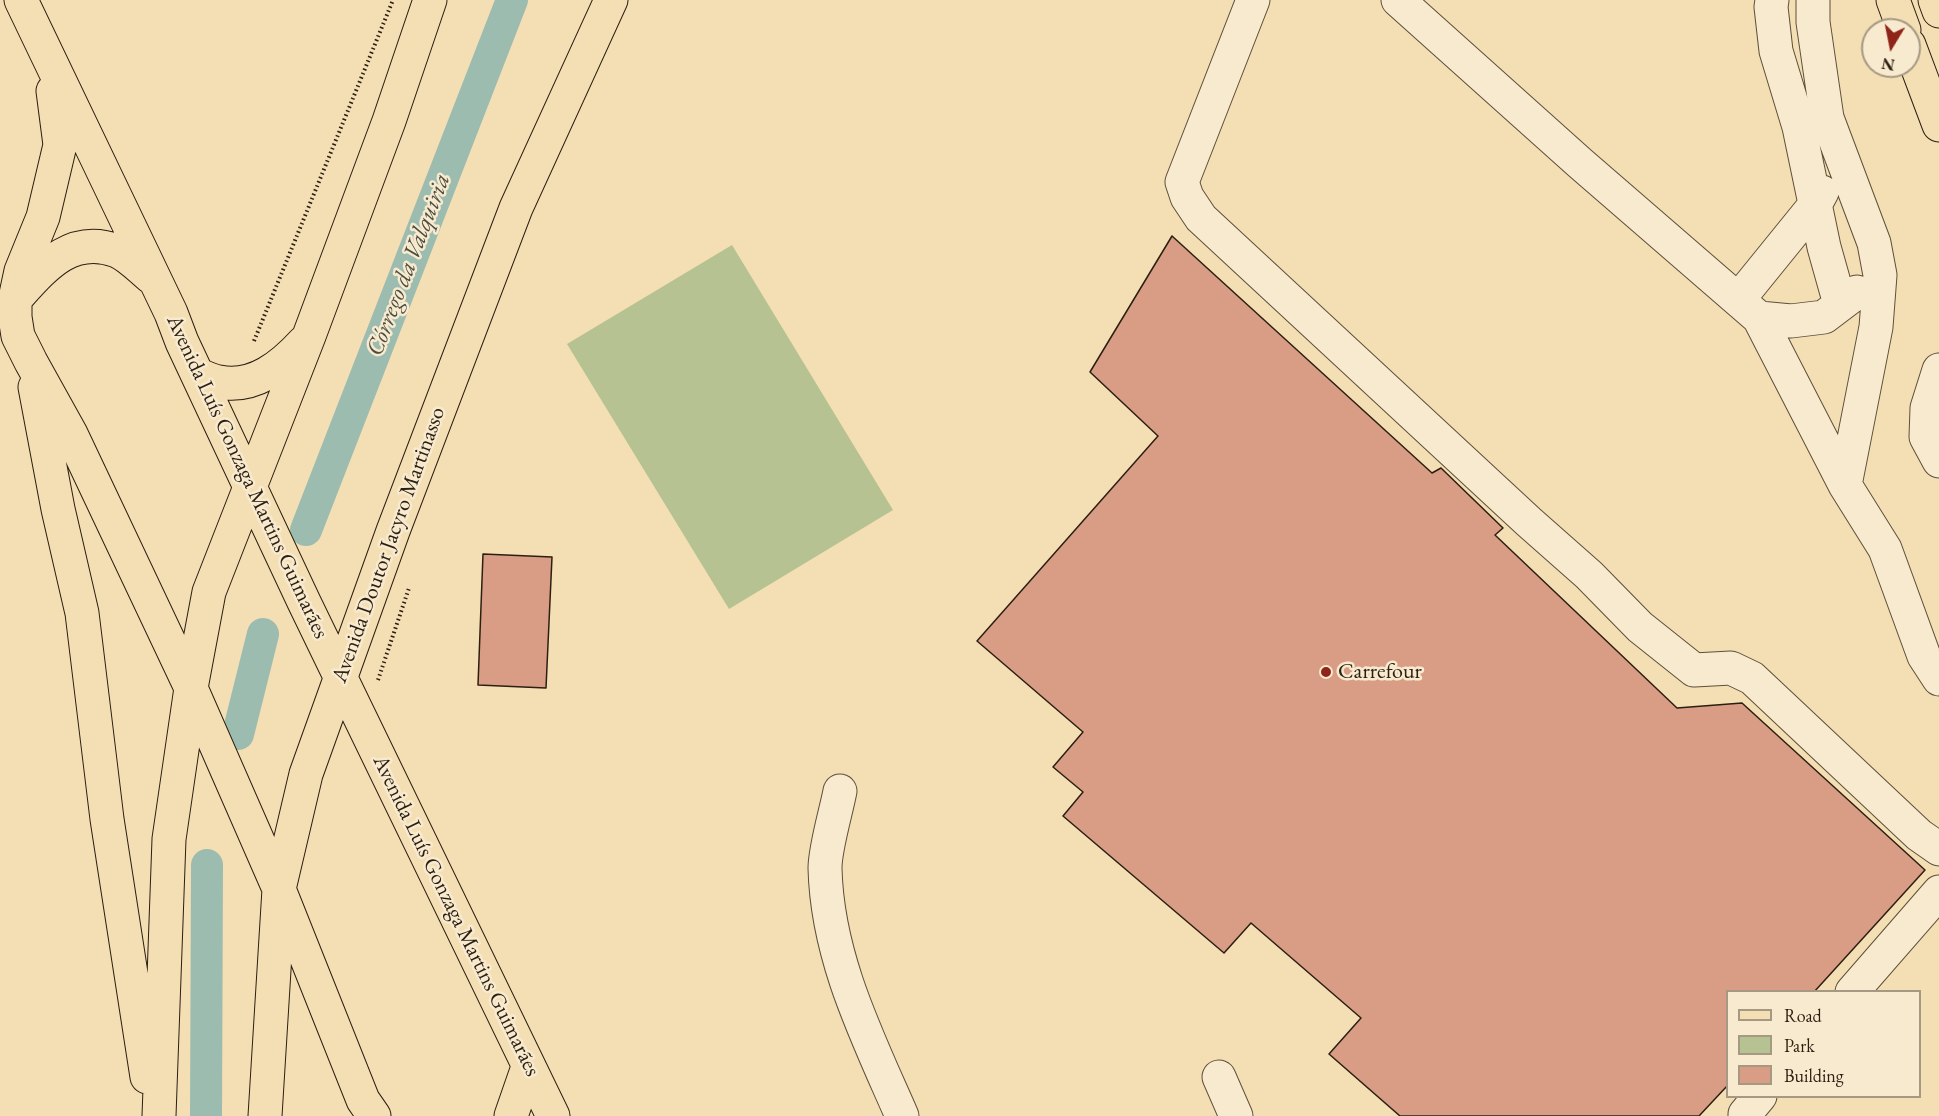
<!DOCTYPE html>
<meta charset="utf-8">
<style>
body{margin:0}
#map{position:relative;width:1939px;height:1116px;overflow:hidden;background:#f4deb4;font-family:"EB Garamond",serif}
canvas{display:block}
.legend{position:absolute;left:1726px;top:990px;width:195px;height:108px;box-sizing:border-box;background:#f8eace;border:2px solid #a69983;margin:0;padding:8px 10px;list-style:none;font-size:18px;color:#2b1f12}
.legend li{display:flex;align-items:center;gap:12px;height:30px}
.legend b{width:30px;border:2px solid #a69983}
.north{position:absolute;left:1861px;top:18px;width:60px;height:60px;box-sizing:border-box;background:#f8eace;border:2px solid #a69983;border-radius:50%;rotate:190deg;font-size:16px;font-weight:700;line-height:24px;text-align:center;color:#2b1f12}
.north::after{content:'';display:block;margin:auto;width:21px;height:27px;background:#8f2418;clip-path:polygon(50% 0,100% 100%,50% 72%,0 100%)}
</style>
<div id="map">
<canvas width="1939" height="1116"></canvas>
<ul class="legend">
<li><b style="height:8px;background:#f4deb4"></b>Road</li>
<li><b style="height:16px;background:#b6c291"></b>Park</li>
<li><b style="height:16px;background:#d99c85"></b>Building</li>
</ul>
<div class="north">N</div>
</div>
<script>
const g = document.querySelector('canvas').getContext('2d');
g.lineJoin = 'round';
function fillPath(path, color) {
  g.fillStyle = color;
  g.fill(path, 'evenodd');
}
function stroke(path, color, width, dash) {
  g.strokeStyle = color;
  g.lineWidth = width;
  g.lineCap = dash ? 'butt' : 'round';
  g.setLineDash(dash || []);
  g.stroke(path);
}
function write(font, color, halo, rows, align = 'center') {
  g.font = font + ' "EB Garamond",serif';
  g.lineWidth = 5;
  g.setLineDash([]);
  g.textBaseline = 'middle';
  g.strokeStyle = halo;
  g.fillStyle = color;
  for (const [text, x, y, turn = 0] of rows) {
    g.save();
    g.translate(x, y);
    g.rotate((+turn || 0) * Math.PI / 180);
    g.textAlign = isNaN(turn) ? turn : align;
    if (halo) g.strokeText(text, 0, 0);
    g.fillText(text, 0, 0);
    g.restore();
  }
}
fillPath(new Path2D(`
 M732,245L893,510L729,609L567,344Z`), '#b6c291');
stroke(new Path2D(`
 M306,530L512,0
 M238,734L263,634
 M206,1116L207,865`), '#9cbcb0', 32);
const building = new Path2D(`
 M1172,236L1432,473L1441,468L1503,528L1495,535L1677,708L1742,703L1925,870L1814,992H1728V1085L1699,1116H1400L1329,1054L1361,1018L1251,923L1224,953L1063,816L1083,792L1053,767L1083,732L977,641L1158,436L1090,372Z
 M483,554L552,557L546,688L478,685Z`);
fillPath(building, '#d99c85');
stroke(building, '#2b1f12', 1.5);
const minor = new Path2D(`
 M1253,0L1182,182L1187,197L1201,218L1529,522L1589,575L1640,627L1694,670L1731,668L1752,678L1919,835L1939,849
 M1398,0L1580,163L1759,318L1845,485
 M1772,0L1771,7L1776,51L1799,127L1824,247L1840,304
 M1813,0V22L1827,118L1874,243L1880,275L1876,327L1845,485L1885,549L1924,656L1939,679
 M1738,300L1815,205L1822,192
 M1759,318L1791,321L1824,317L1857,292
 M1939,370L1927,408L1926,437L1939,461
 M840,791C836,812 825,848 825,868C827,957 867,1036 902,1116
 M1852,992L1939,892
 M1219,1077L1236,1116
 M1745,1116V1114L1760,1096`);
const major = new Path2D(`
 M21,0L171,313L182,342L304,602L553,1116
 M1893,0L1904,30
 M1909,45L1939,125
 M53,91L60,145L43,217L21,271L15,299V317L18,336L31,362L71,434L191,688L279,889L363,1100L374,1116
 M18,296C45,266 72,234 117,251C129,256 141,269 151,277
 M197,374C204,377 212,381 219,382C254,389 282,366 304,342
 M35,387L58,509L82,613L107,819L147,1077
 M159,1116L169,839L191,688L209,592L309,336L389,121L430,0
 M265,1116L279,889L306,774L393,531L516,208L611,0
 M511,1116L528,1067`);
const highway = new Path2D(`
 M1935,0L1939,11`);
stroke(minor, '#5d4f3a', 35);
stroke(major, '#2b1f12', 35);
stroke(highway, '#2b1f12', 35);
stroke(new Path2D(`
 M254,341L393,0
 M378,680L409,588`), '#2b1f12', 4, [1.5, 3]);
stroke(minor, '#f8eace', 33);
stroke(major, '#f4deb4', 33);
stroke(highway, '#f4deb4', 33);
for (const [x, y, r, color] of [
 [1326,672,6,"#8f2418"]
]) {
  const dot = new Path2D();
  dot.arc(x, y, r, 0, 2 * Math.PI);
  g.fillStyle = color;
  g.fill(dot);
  stroke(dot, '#f8eace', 2);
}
write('22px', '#2b1f12', '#f8eace', [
 ["Avenida Luís Gonzaga Martins Guimarães",247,477,65],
 ["Avenida Doutor Jacyro Martinasso",389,545,-70],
 ["Avenida Luís Gonzaga Martins Guimarães",456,916,64]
]);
write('22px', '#2b1f12', '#f8eace', [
 ["Carrefour",1338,672]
], 'left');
write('italic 24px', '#4d4e41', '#f8eace', [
 ["Córrego da Valquiria",409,265,-69]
]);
</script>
